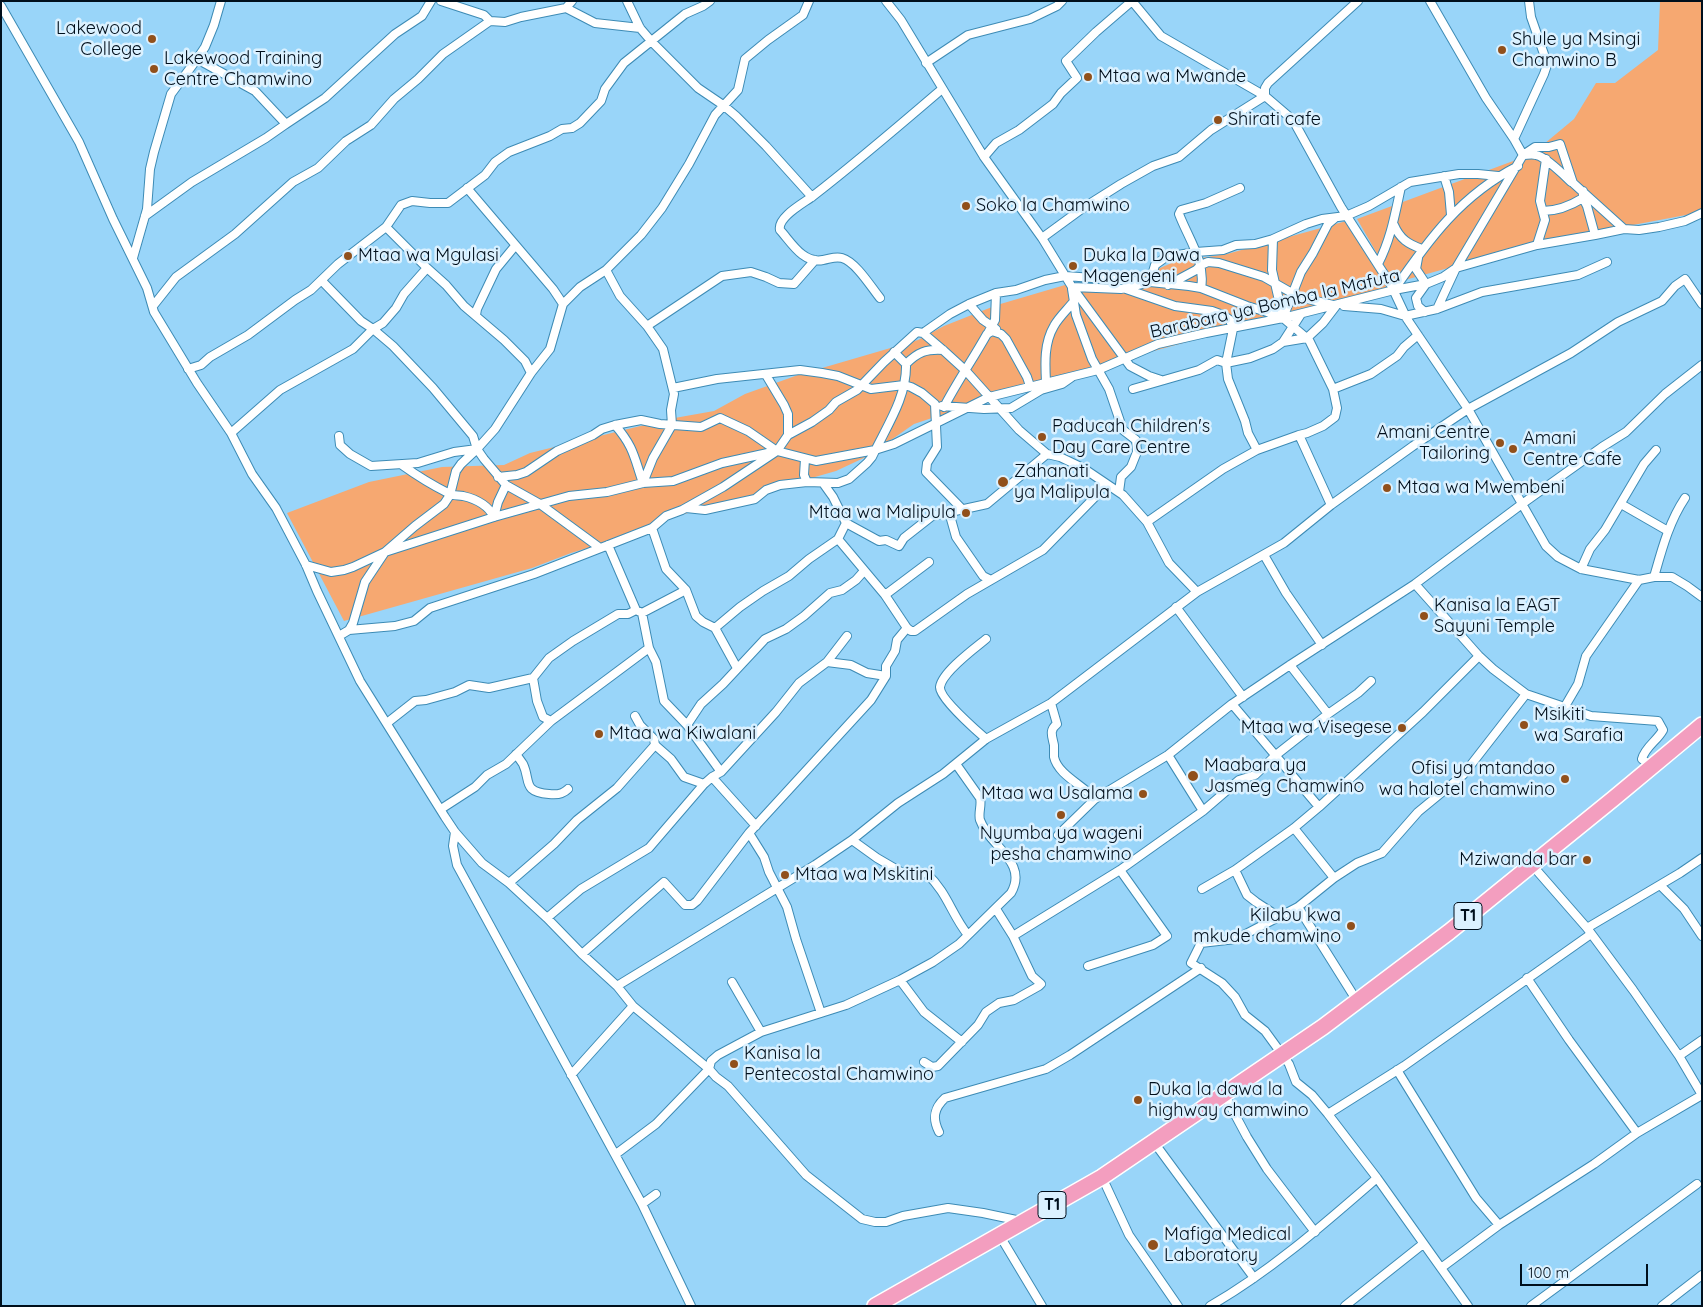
<!DOCTYPE html>
<style>
body{margin:0}
#map{position:relative;width:1703px;height:1307px;overflow:hidden;background:#99d5f9;font-family:Quicksand,sans-serif}
canvas{display:block}
.frame{position:absolute;inset:0;border:2px solid #000f1c;pointer-events:none}
.scale{position:absolute;left:1520px;top:1264px;width:128px;height:22px;box-sizing:border-box;border:2px solid #000f1c;border-top:0;padding-left:6px;font-size:15px;line-height:18px;white-space:nowrap;color:#000f1c;-webkit-text-stroke:4px #dbf1ff;paint-order:stroke}
</style>
<div id="map">
<canvas width="1703" height="1307"></canvas>
<div class="frame"></div>
<div class="scale">100 m</div>
</div>
<script>
const g = document.querySelector('canvas').getContext('2d');
g.lineJoin = 'round';
function fillPath(path, color) {
  g.fillStyle = color;
  g.fill(path, 'evenodd');
}
function stroke(path, color, width, dash) {
  g.strokeStyle = color;
  g.lineWidth = width;
  g.lineCap = dash ? 'butt' : 'round';
  g.setLineDash(dash || []);
  g.stroke(path);
}
function write(font, color, halo, rows, align = 'center') {
  g.font = font + ' Quicksand,sans-serif';
  g.lineWidth = 5;
  g.setLineDash([]);
  g.textBaseline = 'middle';
  g.strokeStyle = halo;
  g.fillStyle = color;
  for (const [text, x, y, turn = 0] of rows) {
    g.save();
    g.translate(x, y);
    g.rotate((+turn || 0) * Math.PI / 180);
    g.textAlign = isNaN(turn) ? turn : align;
    if (halo) g.strokeText(text, 0, 0);
    g.fillText(text, 0, 0);
    g.restore();
  }
}
fillPath(new Path2D(`
 M1660,1H1702V212L1617,228L1521,248L1394,283L1357,219L1532,154L1574,119L1596,83H1615L1658,50Z
 M1350,220L1389,287L1117,361L998,396L914,424L868,456L836,471L660,521L614,540L571,553L532,568L344,621L287,513L369,482L442,467L504,465L530,453L669,419L714,411L745,394L798,375L918,340L944,326L997,305L1065,285H1121L1174,262L1227,254Z`), '#f6a871');
const street = new Path2D(`
 M441,1L484,15L490,21L505,22L521,17L566,8L572,1
 M627,1L640,28L652,42L698,88L723,105L736,116L766,146L812,197
 M886,1L901,20L984,157L1042,238L1072,287L1130,366L1149,376L1161,380
 M1430,1L1486,98L1514,139L1523,155
 M1,6L79,142L113,219L147,288L154,312L197,383L231,433L252,474L276,508L306,565L317,591L360,681L445,817L455,832L482,863L509,883L547,918L582,954L617,986L633,1006L709,1069L716,1077L728,1086L806,1175L862,1219L875,1222H886L903,1216L948,1208L983,1213L1021,1221
 M566,8L595,23L640,28
 M926,63L968,35L1030,19L1057,6L1062,1
 M286,124L325,98L395,34L422,16L431,1
 M1514,139L1544,74L1547,65L1545,57L1531,17L1529,1
 M1523,155C1527,155 1532,154 1536,155C1544,156 1564,175 1571,182
 M984,157L996,143L1019,130L1053,104L1061,93L1077,78L1066,61L1096,32L1132,1L1161,36L1265,96L1293,120L1341,207L1391,285L1407,319L1468,409L1546,546L1558,557L1581,569L1639,580L1654,577H1672L1687,586L1702,597
 M1444,176L1449,192L1451,215
 M467,188L553,289L563,304
 M1583,191V198L1587,206L1595,235
 M1543,211C1557,211 1570,206 1583,198
 M145,216L192,182L266,138L286,124L255,91L197,59
 M1394,225C1400,239 1408,244 1422,249
 M386,227L427,268
 M1042,238L1083,208L1121,184L1153,166L1179,157L1211,130L1265,96V88L1268,83L1358,1
 M1273,239L1272,270L1283,318
 M1537,245L1545,220L1540,201L1546,159
 M133,258L147,209L150,169L154,152L171,94L197,59L205,47L214,25L221,1
 M1418,258L1416,269L1426,284L1416,298L1418,306L1425,312
 M1378,264C1391,239 1395,214 1401,187
 M606,270L620,296L647,326L663,349L674,394L671,410L672,425L653,458L643,483
 M322,281L361,321L373,329L393,346L433,388L473,436L477,449L484,459L506,485L540,504L600,548
 M1168,285L1196,270L1201,265L1208,262L1219,263L1264,277L1299,297L1333,305
 M1072,287L1121,289L1150,282L1189,286L1201,288L1247,306L1267,312L1283,318L1309,340L1333,389L1337,408L1335,417L1323,426L1307,433L1299,435L1331,505
 M1201,288C1206,262 1188,238 1179,214L1181,210L1206,203L1240,188
 M1072,289L1076,315L1092,359L1109,389L1123,430L1136,440L1137,452L1131,467L1121,477L1119,492
 M1126,289L1175,306L1212,311L1223,315L1230,320L1233,329L1226,363L1228,379L1245,421L1248,433L1257,450
 M1394,290C1429,239 1461,195 1518,166
 M880,298C871,287 856,262 842,258C835,256 830,259 823,260C803,264 791,242 780,230C777,217 804,203 813,196C857,162 900,125 942,89
 M969,304L983,320L996,329
 M153,306L176,277L235,234L293,182L318,168L346,141L371,125L394,99L418,79L443,54L490,21
 M1344,306L1381,309L1405,316L1437,309L1482,292L1578,275L1607,262
 M1437,309L1456,268L1523,155L1535,147H1549L1560,144L1573,183L1624,229
 M476,315L477,309L496,269L515,246
 M1283,318L1301,272L1313,253L1328,224L1334,219
 M647,326L722,276L751,272L766,277L779,283L794,284L815,260
 M923,333L950,314L969,304L996,293L1016,290L1045,280L1065,276L1150,282L1155,265L1166,257L1196,252L1223,250L1236,245L1255,244L1273,239L1306,224L1322,219L1346,216L1369,206L1410,182L1459,174H1478L1498,176
 M988,333L995,320L996,293
 M1283,342L1301,314
 M906,364C918,352 926,349 943,350
 M188,369L201,365L210,357L248,335L295,300L311,290L338,264L386,227L401,205L412,201L430,203H448L485,175L495,162L509,152L550,136L562,129L572,128L580,123L601,101L605,89L624,63L685,14L703,6L710,1
 M766,375L784,405L788,414V435
 M1046,382C1045,363 1044,343 1054,326C1059,317 1068,309 1074,301
 M673,388L717,379L800,370L822,373L838,376L871,389L904,385L911,387L922,393L935,404L937,447L927,463L926,472L963,510
 M1133,389L1199,370L1217,360L1226,363L1250,358L1273,349L1283,342L1307,338L1323,323L1336,306
 M1333,389L1371,374L1397,356L1404,347L1418,335
 M942,406L984,409L1011,408L1041,390L1062,384L1072,377
 M944,407C957,382 973,359 987,334L992,331L1001,334L1006,339L1027,377L1030,386
 M615,425C634,447 634,457 643,483
 M231,433L280,390L353,349L373,329L383,323L396,308L404,294L427,268L446,285L464,306L504,340L525,361L531,373
 M339,436L340,445L350,454L371,466L418,463L454,452L477,449
 M805,459L804,475L807,482
 M402,465C416,475 432,485 448,493C453,496 458,495 463,496C476,499 488,505 494,517
 M498,477L517,475L526,472L557,451L593,435L602,429L615,425L641,420L660,424L701,427L720,418L748,431L777,451
 M1621,504L1668,531
 M686,508L705,510L755,499L766,490L780,485L807,482L838,483L849,479L867,463L872,457C886,427 907,398 906,364L894,352
 M949,512L956,537L983,576L991,580
 M494,517L498,502L506,485
 M1147,522L1223,469L1257,450L1299,435
 M846,523L879,541L886,540L899,546L904,538L932,516L987,504L1047,454
 M652,528L666,569L686,590L696,616L703,622L715,628L737,668
 M608,545L636,610L642,613L649,648L656,662L664,701L687,725L721,772
 M1264,555L1286,593L1322,645
 M306,565L331,572L344,570L353,567L385,552L415,526L444,504L450,495L456,471L461,464L477,449L495,429L531,373L550,349L563,304L580,287L606,270L641,235L662,208L689,164L715,115L738,90L745,59L768,40L803,15L809,1
 M1581,569L1590,549L1605,530L1644,464L1656,450
 M1654,577C1662,549 1669,522 1685,498
 M1415,584L1479,656L1493,669L1526,694L1591,716L1658,721L1663,730C1657,741 1645,747 1642,759L1651,766
 M885,595L929,562
 M1176,607L1243,697
 M642,613L686,590
 M715,628L740,607L763,591L789,576L809,559L838,539
 M907,628L911,631H915L967,594L1043,550L1094,498L1104,483
 M349,630L353,623L365,582L385,552L494,517L569,496L607,492L643,483L673,481L722,463L777,451L788,435L812,422L829,410L836,402L857,390L884,362L917,332L923,333L943,350L966,371L1019,430L1047,454L1060,457L1083,468L1123,495L1147,522L1169,563L1197,592
 M339,636L349,630L395,626L414,621L430,608L534,574L652,528L666,516L682,510L723,487L777,451L816,461L875,450L894,444L989,397L1098,370L1158,344L1206,333L1283,318L1394,290L1426,284L1443,277L1456,268L1537,245L1595,235L1624,229L1639,230L1659,227L1685,221L1702,213
 M986,639C975,648 942,672 940,687C939,698 977,731 986,739
 M827,662L847,636
 M1290,665L1328,714
 M533,678L537,701L543,717L551,721
 M1051,703L1057,724C1049,730 1052,736 1054,745C1054,749 1054,753 1054,757C1058,775 1083,785 1095,799
 M1232,704L1319,807
 M1564,708L1578,684L1586,656L1639,580
 M635,716L640,725L654,739L655,745L671,759L684,777L704,784
 M387,723L415,701L426,700L455,692L469,685L489,688L533,678L549,658L573,641L618,614H628L636,610
 M687,725L701,704L723,684L765,639L786,629L804,616L830,593L842,590L856,580L864,571
 M516,754C518,757 521,761 523,764C531,781 522,792 549,794C556,795 563,794 568,789
 M1168,755L1203,811
 M712,777L756,826
 M441,809L475,787L487,775L506,764L551,721L649,648
 M1294,828L1334,878
 M455,832L453,846L457,865L642,1204L691,1306
 M749,833L764,857L769,872L787,907L796,939L821,1013
 M1058,835L1095,799L1168,755L1232,704L1290,665L1415,584L1522,504L1602,447L1626,432L1665,394L1702,365
 M852,840L877,858L901,872L926,873C948,893 951,914 968,935
 M1532,865L1587,928L1633,990L1679,1056L1702,1095
 M1235,870L1247,895L1256,902L1279,917
 M509,883L554,844L577,820L617,788L655,745
 M1660,885L1684,909L1702,936
 M1202,889L1235,870L1294,828L1319,807L1423,712L1479,656
 M1298,907L1357,1001
 M547,918L581,889L649,848L704,784L712,777L721,772L776,712L799,683L827,662L851,665L867,673L886,676
 M1587,928L1680,873L1702,858
 M1013,936L1120,870L1203,811L1239,780L1255,775L1276,755L1328,714L1358,693L1371,681
 M582,954L664,882L685,905H692L697,901L749,833L871,700L886,676V666L895,651L897,640L907,628L885,595L838,539L846,523L833,497L823,483
 M1088,966L1153,945L1167,936L1120,870
 M1527,978L1569,1040L1637,1133
 M900,980L924,1012L962,1042
 M732,982L761,1032
 M617,986L815,865L852,840L898,803L943,774L986,739L1051,703L1197,592L1284,543L1331,505L1413,446L1468,409L1571,353L1618,322L1662,301L1675,286L1685,279L1702,304
 M1679,1056L1702,1040
 M924,1062L932,1067L938,1066L978,1025L986,1012L999,1003L1014,1000L1039,986L1041,984L1032,976L1013,936L996,909
 M1397,1070L1476,1198L1499,1225
 M571,1075L633,1006
 M1224,1094L1247,1137L1267,1169L1315,1232
 M1328,1114L1404,1066L1591,934
 M939,1132C932,1118 934,1108 945,1098L1046,1069L1070,1055L1201,968
 M1153,1141L1254,1278
 M616,1154L656,1124L709,1069L711,1061L718,1055L761,1032L846,1005L900,980L933,962L959,944L1011,893C1029,862 989,846 980,820C978,813 982,805 980,798L956,764
 M1102,1177L1129,1235L1178,1306
 M642,1204L656,1194
 M1000,1236L1042,1306
 M1441,1268L1499,1225L1594,1164L1637,1133L1702,1095
 M1210,1306C1271,1271 1324,1224 1377,1178
 M1345,1306L1423,1244
 M1468,1306L1377,1178L1328,1114L1312,1095L1296,1082L1289,1064L1265,1031L1245,1015L1235,997L1222,983L1191,963L1201,943L1236,939L1298,907L1334,878L1357,863L1382,853L1418,812L1463,775L1526,694
 M1531,1306L1697,1184
 M1662,1306L1702,1275`);
const highway = new Path2D(`
 M875,1306L1102,1177L1323,1027L1449,932L1613,799L1702,725`);
stroke(street, '#3d8bb5', 10);
stroke(highway, '#fff', 18);
stroke(street, '#fff', 8);
stroke(highway, '#f39ebf', 15);
for (const [x, y, r, color] of [
 [152,39,5,"#91501b"],
 [1502,50,5,"#91501b"],
 [154,69,5,"#91501b"],
 [1088,77,5,"#91501b"],
 [1218,120,5,"#91501b"],
 [966,206,5,"#91501b"],
 [348,256,5,"#91501b"],
 [1073,266,5,"#91501b"],
 [1042,437,5,"#91501b"],
 [1500,443,5,"#91501b"],
 [1513,449,5,"#91501b"],
 [1003,482,6,"#91501b"],
 [1387,488,5,"#91501b"],
 [966,513,5,"#91501b"],
 [1424,616,5,"#91501b"],
 [1524,725,5,"#91501b"],
 [1402,728,5,"#91501b"],
 [599,734,5,"#91501b"],
 [1193,776,6,"#91501b"],
 [1565,779,5,"#91501b"],
 [1143,794,5,"#91501b"],
 [1061,815,5,"#91501b"],
 [1587,860,5,"#91501b"],
 [785,875,5,"#91501b"],
 [1351,926,5,"#91501b"],
 [734,1064,5,"#91501b"],
 [1138,1100,5,"#91501b"],
 [1153,1245,6,"#91501b"]
]) {
  const dot = new Path2D();
  dot.arc(x, y, r, 0, 2 * Math.PI);
  g.fillStyle = color;
  g.fill(dot);
  stroke(dot, '#dbf1ff', 2);
}
for (const [x, y, w] of [
 [1468,916,28],
 [1052,1205,28]
]) {
  const box = new Path2D();
  box.roundRect(x - w / 2, y - 13.5, w, 27, 4);
  g.fillStyle = '#dbf1ff';
  g.fill(box);
  stroke(box, '#000f1c', 1);
}
write('bold 16px', '#000f1c', null, [
 ["T1",1468,916],
 ["T1",1052,1205]
]);
write('18px', '#000f1c', '#dbf1ff', [
 ["Lakewood",142,29,"right"],
 ["College",142,50,"right"],
 ["Shule ya Msingi",1512,40],
 ["Chamwino B",1512,61],
 ["Lakewood Training",164,59],
 ["Centre Chamwino",164,80],
 ["Mtaa wa Mwande",1098,77],
 ["Shirati cafe",1228,120],
 ["Soko la Chamwino",976,206],
 ["Mtaa wa Mgulasi",358,256],
 ["Duka la Dawa",1083,256],
 ["Magengeni",1083,277],
 ["Paducah Children's",1052,427],
 ["Day Care Centre",1052,448],
 ["Amani Centre",1490,433,"right"],
 ["Tailoring",1490,454,"right"],
 ["Amani",1523,439],
 ["Centre Cafe",1523,460],
 ["Zahanati",1014,472],
 ["ya Malipula",1014,493],
 ["Mtaa wa Mwembeni",1397,488],
 ["Mtaa wa Malipula",956,513,"right"],
 ["Kanisa la EAGT",1434,606],
 ["Sayuni Temple",1434,627],
 ["Msikiti",1534,715],
 ["wa Sarafia",1534,736],
 ["Mtaa wa Visegese",1392,728,"right"],
 ["Mtaa wa Kiwalani",609,734],
 ["Maabara ya",1204,766],
 ["Jasmeg Chamwino",1204,787],
 ["Ofisi ya mtandao",1555,769,"right"],
 ["wa halotel chamwino",1555,790,"right"],
 ["Mtaa wa Usalama",1133,794,"right"],
 ["Nyumba ya wageni",1061,834,"center"],
 ["pesha chamwino",1061,855,"center"],
 ["Mziwanda bar",1577,860,"right"],
 ["Mtaa wa Mskitini",795,875],
 ["Kilabu kwa",1341,916,"right"],
 ["mkude chamwino",1341,937,"right"],
 ["Kanisa la",744,1054],
 ["Pentecostal Chamwino",744,1075],
 ["Duka la dawa la",1148,1090],
 ["highway chamwino",1148,1111],
 ["Mafiga Medical",1164,1235],
 ["Laboratory",1164,1256]
], 'left');
write('18px', '#000f1c', '#dbf1ff', [
 ["Barabara ya Bomba la Mafuta",1275,304,-13]
]);
</script>
